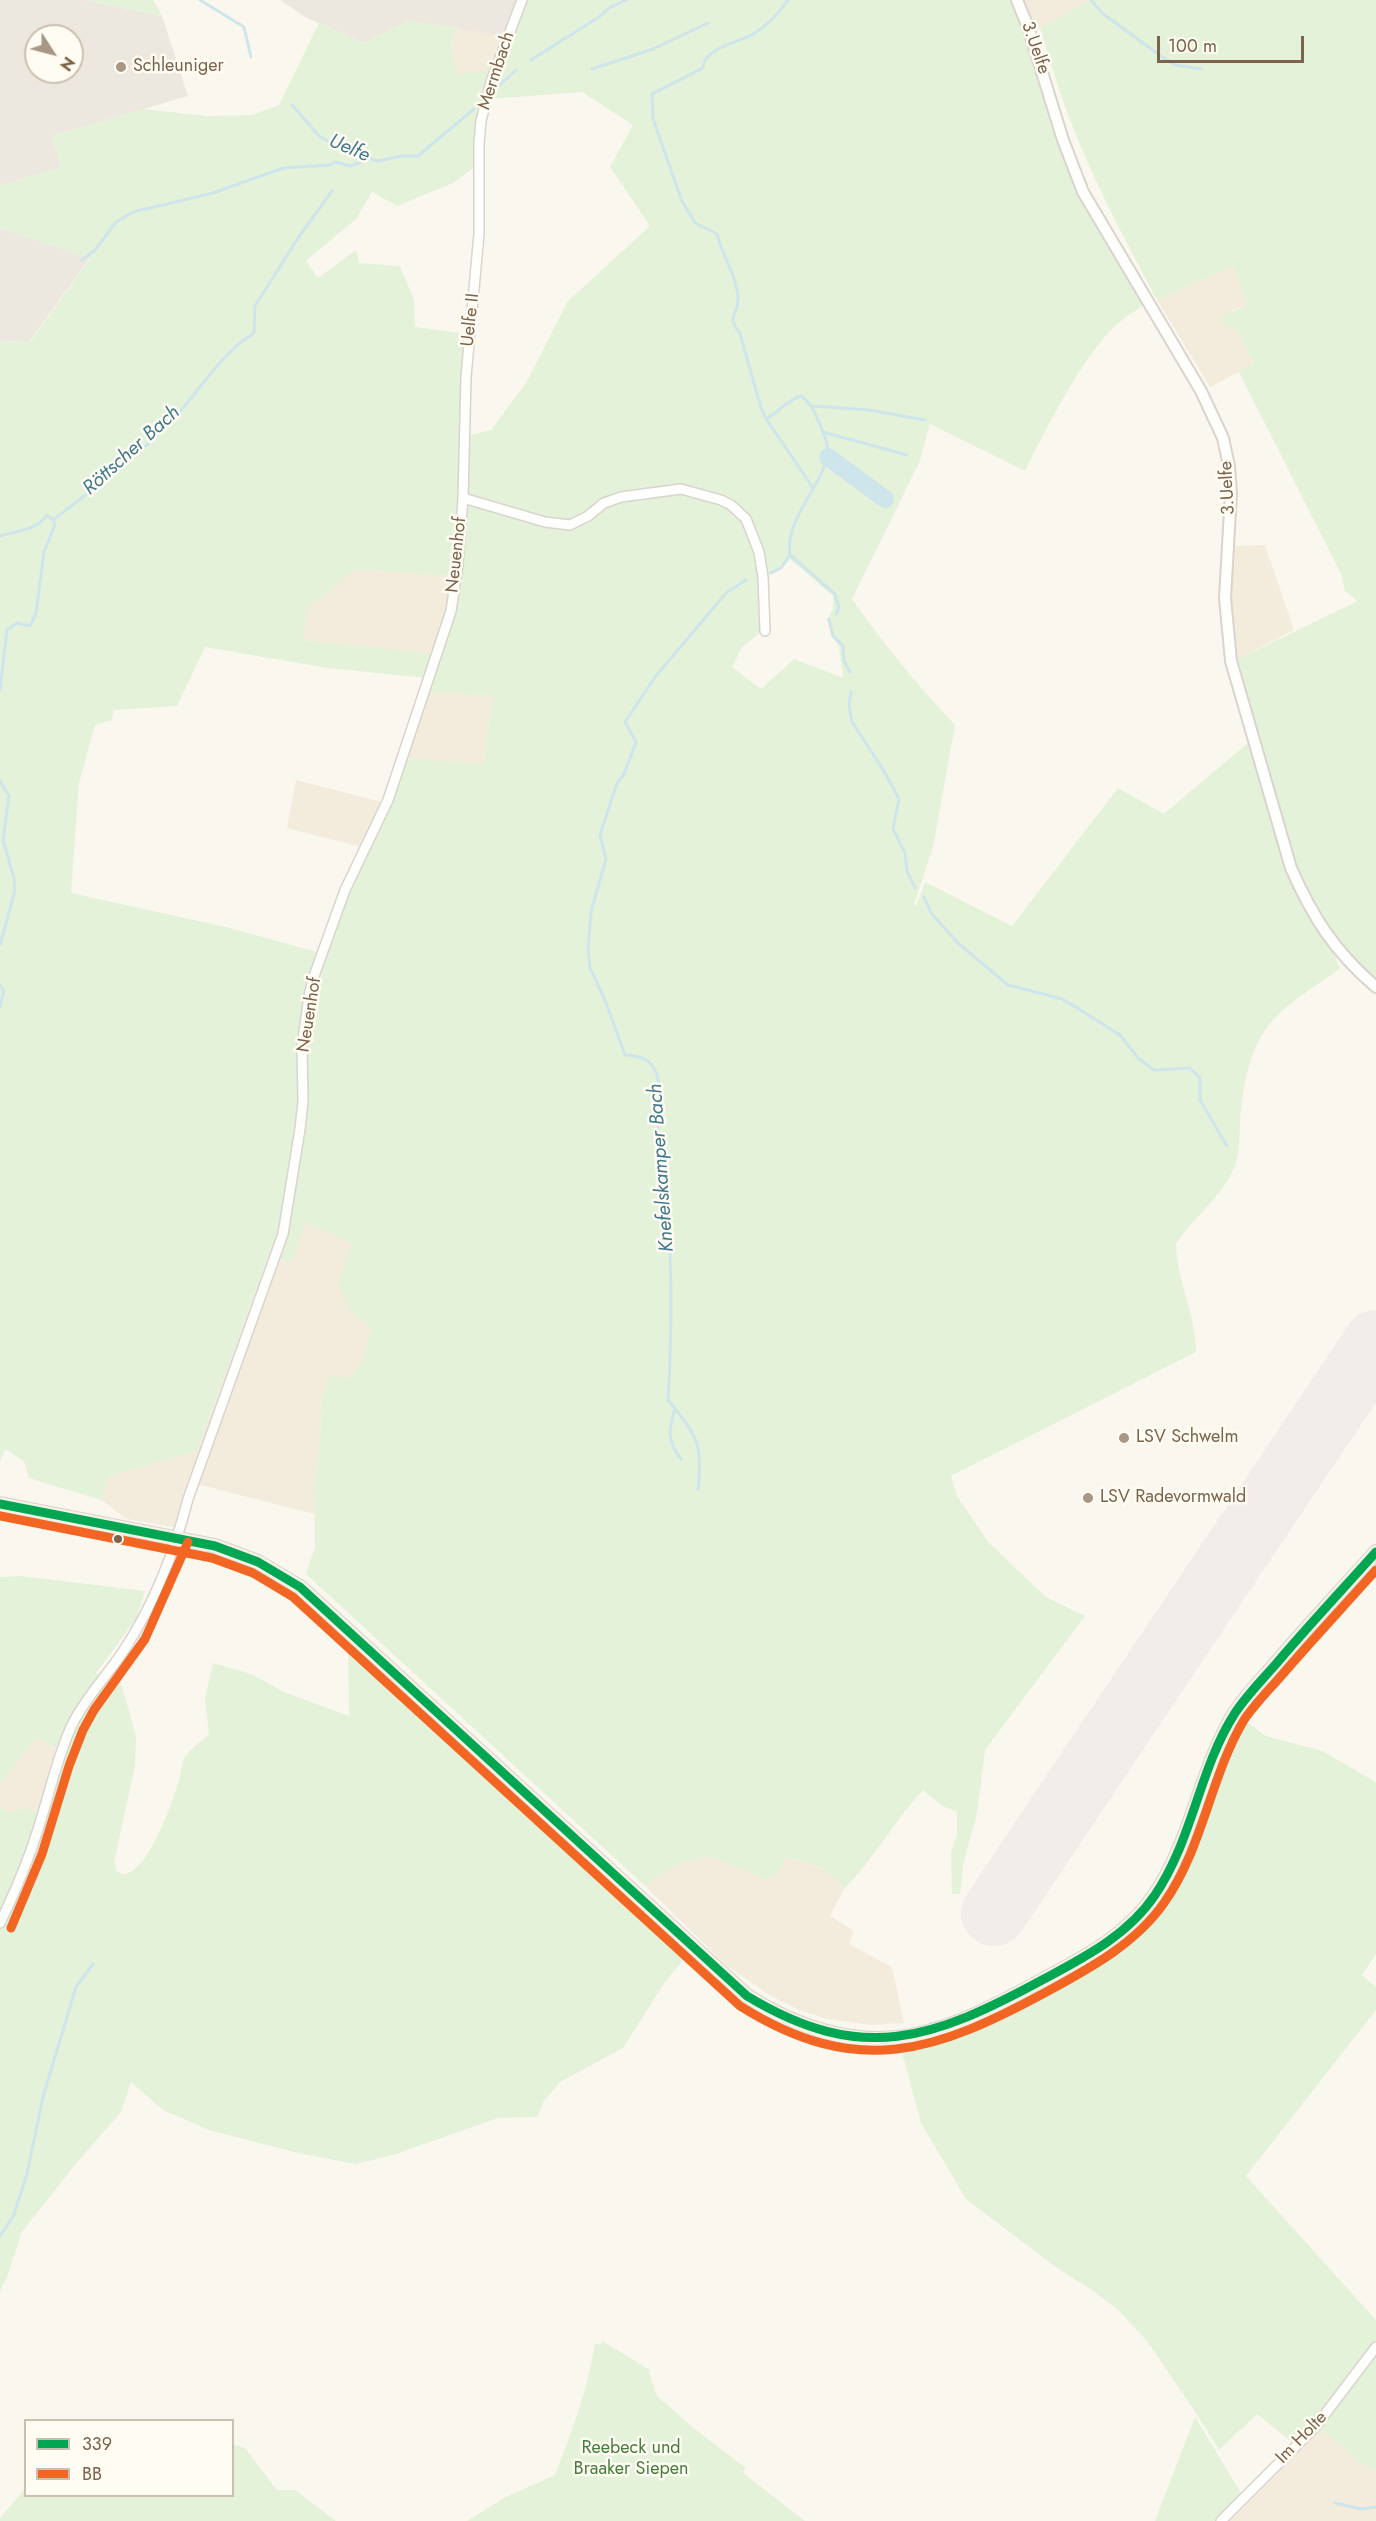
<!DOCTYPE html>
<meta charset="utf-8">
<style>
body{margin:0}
#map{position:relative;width:1376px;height:2521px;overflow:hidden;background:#faf7ef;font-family:Jost,sans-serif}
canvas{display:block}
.legend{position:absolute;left:24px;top:2419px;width:210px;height:78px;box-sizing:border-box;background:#fffcf3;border:2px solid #cbbfb0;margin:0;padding:8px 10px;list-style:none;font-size:18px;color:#7c634b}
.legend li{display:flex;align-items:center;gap:12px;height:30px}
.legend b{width:30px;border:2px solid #cbbfb0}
.north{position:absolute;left:24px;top:24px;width:60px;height:60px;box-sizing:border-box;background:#fffcf3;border:2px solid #cbbfb0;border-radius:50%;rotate:126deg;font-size:16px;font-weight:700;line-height:24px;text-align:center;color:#7c634b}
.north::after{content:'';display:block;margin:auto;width:21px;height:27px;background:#a89784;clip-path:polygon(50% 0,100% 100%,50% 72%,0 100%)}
.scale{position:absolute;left:1157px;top:36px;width:147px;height:27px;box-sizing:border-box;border:3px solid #7c634b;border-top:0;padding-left:8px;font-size:18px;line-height:21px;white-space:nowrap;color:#7c634b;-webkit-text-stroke:4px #fffcf3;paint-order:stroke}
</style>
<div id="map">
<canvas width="1376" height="2521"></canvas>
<ul class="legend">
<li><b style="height:8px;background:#00a651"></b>339</li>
<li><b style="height:8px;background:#f26522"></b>BB</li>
</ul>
<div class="north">N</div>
<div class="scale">100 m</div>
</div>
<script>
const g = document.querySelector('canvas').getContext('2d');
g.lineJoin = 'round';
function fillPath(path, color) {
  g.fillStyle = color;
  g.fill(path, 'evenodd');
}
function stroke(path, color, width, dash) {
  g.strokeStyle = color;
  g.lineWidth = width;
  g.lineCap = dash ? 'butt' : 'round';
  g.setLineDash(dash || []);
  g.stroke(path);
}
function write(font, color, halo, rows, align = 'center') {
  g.font = font + ' Jost,sans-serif';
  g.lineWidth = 5;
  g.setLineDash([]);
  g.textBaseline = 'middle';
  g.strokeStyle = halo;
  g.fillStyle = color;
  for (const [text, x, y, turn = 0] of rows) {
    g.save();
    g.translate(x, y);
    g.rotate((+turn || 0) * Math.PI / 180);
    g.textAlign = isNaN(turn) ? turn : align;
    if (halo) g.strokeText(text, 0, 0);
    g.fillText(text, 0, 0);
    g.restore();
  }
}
fillPath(new Path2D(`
 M1023,0H1089L1035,31Z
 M458,27L506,36L493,70L458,75L451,46Z
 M1233,266L1247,305L1232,310L1237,328L1253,365L1210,387L1157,300Z
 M1265,545L1294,630L1238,659L1231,619L1233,546Z
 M355,570L454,576L435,654L303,640L307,608Z
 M427,692L493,695L483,764L406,758Z
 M296,780L382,802L361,847L287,828Z
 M305,1223L353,1243L350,1312L372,1328L362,1361L350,1378L331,1376L322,1397L320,1438L314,1490V1514L197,1484L185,1529L127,1519L101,1500L109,1476L197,1451L269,1254Z
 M37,1737L56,1748L40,1812L25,1808L7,1812L0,1807V1784Z
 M708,1856L767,1880L779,1873L786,1857L808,1863L832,1874L844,1889L830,1916L854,1931L849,1944L892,1967L904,2023L871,2025L827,2019L799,2010L771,1996L727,1966L645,1886L679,1864Z
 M1317,2426L1357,2460L1376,2471V2521H1221Z`), '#f3ecdd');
fillPath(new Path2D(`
 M0,0H86L162,16L188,96L52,136L61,167L0,186ZM36,36H72V72H36Z
 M280,0H521L506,36L408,21L364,43L305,17Z
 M0,228L90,258L29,342L0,341Z`), '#ede8df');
fillPath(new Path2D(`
 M86,0H153L162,16Z
 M524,0H1011C1033,48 1042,94 1059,143C1079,201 1112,253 1143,305C1135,312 1125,317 1117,324C1084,354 1045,430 1025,471L930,424L919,463L852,599C884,644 916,684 955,725L933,847L914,904L916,906L925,882L1012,926L1118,788L1164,814L1249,742C1264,793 1276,848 1298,897C1310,922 1332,942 1340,969C1274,1014 1252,1024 1241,1108C1239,1125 1241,1146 1236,1163C1225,1195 1194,1216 1176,1244C1177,1281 1196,1315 1196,1352L951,1476L957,1496L989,1543L1046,1597L1085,1616L985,1750L977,1813L963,1865L960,1894H952L951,1852L957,1835V1812L942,1806L923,1790C894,1821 874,1859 844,1889C826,1866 813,1864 786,1857L779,1873L767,1880L708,1856L679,1864L645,1886L306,1574L315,1548L314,1490L320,1438L322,1397L331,1375L350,1378L362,1361L372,1328L350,1312L338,1285L352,1243L305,1223L292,1263L269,1254L197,1451L109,1476L101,1500L29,1478L24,1461L5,1449L0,1462V341L30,342L90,259L0,228V186L61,167L52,136L143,109L207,116L252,115L279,105L319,23L364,43L408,21L458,27L451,46L458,74L493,70L480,121L476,166L453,183L397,206L372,192L356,219L306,261L318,278L356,250L359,263L400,266L414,300L415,327L468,334L461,498L454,576L355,570L308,608L303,640L435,654L426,678L328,668L205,647L177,706L114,710L112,720L95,725L79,783L71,893L230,928L317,952L316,965L306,994L300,1043L307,1045C315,1004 320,968 334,928C355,870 386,817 406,758L483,764L493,695L427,692L453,611L461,561L465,501L522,516L545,524L570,526L580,522L611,501L621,498L681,490L720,501L731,506L747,523L758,552L764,630L742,647L732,667L761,689L794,659L843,678L839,647L830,631L827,620L833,609V596L790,559L781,569L765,576L760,552L747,517L731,503L701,491L681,488L621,496L602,502L580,520L563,523L545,521L464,497L467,436L491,430L526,383L568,301L650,226L610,167L633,125L582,92L489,99Z
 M1089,0H1376V978C1347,954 1321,924 1305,889C1275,818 1258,734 1238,659L1358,601L1345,591L1341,574L1239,372L1253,364L1237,328L1225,327L1221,316L1247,305L1233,266L1157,300C1123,236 1089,173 1064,104C1055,79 1048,53 1040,28Z
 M21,1576L145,1591L136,1619L96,1673L122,1686L136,1736L135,1766L114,1862L117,1871L122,1874C147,1876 171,1804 178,1784C181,1776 181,1764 185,1757C191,1748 202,1741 209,1734L205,1698L213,1663L251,1674L284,1692L349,1716L348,1641L622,1895L690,1951L663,1985L623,2048L560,2082L544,2101L537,2117L498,2118L393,2155L356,2164L302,2154L209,2130L163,2110L131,2082L121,2112L73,2167L22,2232L7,2277L0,2291V1807L7,1812L25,1808L40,1812L44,1823L67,1748L79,1720L70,1716L56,1748L37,1737L0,1784V1577Z
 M1241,1717L1266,1736L1322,1751L1376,1782V1954L1362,1975L1376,1987V2010L1246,2176L1376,2320V2343L1325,2413L1294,2444L1257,2414L1219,2450L1196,2413L1147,2341L1118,2310L1092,2290L1057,2268L966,2199L921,2123L901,2049L906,2045L940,2038L968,2027L1055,1984L1098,1960L1140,1922L1175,1877L1203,1811L1222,1758Z
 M602,2341L650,2370L649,2372L657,2396L696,2430L746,2468L743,2473L805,2521H467L504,2498L555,2475C572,2431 588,2389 595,2343L601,2345Z
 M1376,2349V2471L1357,2460L1317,2426Z
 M1195,2417L1241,2493L1219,2521H1155Z
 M233,2444L245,2448L277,2490H295L336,2521H0V2518L25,2489L26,2496H232Z`), '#e4f2d9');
stroke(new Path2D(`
 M200,0L244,27L251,57
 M788,0C779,13 768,25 755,33C742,42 703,47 703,68L652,94L653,119L682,201L695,223L717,234C722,255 737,276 738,298C739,315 725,316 740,333L760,405L766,419C779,412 787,400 801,396C811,403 814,411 819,422C823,433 830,445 827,457C820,489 784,521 790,555
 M1091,0L1102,13L1165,59L1175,65L1201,69
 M531,60L599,17L609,8L626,0
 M592,69L653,49L708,23
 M495,89L516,70
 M292,105L319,136L347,152L378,161L402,156H418L474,109
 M82,260L95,250L116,222L133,212L213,193L283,168L330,165L335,162L350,166L370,159
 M812,406L869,410L925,420
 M767,420L813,488
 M823,432L907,455
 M53,520C93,489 135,459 170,423C198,393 220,354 254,333L255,306L298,238L332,191
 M0,536C16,531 37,530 47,515L53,520
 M790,555L835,594L839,608L836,614
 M771,573L781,568L790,555
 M829,619L833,636L843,646L844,661L850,672
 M0,690L7,630L17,623L30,626L36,613L44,552L55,525L53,520
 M851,692L849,705L852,722L884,771L899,799L893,829L905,853L907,871L915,888
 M0,781L9,796L3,840L14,878L15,890L0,945
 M924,897L931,913L959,944L1008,985L1062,999L1087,1014L1120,1035L1138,1058L1154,1070L1190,1068L1200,1078V1100L1227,1146
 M0,985L4,991L0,1006
 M675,1409C700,1438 702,1451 698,1490
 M681,1459C666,1440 669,1430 675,1408L668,1400C672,1333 672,1264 667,1198C666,1176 659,1155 658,1134C657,1115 663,1093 657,1075C651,1058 640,1056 625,1055L605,1000L590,968L588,949L591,912L606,859L600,835L617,783L624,774L636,742L625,722L655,677L727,592L746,580
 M0,2236L13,2217L27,2174L43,2097L76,1987L93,1964
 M1335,2503L1362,2509L1376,2507`), '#cfe5ec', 3);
stroke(new Path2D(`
 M828,457L885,499`), '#cfe5ec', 18);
stroke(new Path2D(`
 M994,1913L1376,1343`), '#f0edea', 66);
const minor = new Path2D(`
 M463,498L545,522L570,525L588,516L604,503L621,497L681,489L721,500L731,505L746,519L759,552L763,577L765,631
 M0,1923C15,1892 29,1859 39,1826C50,1792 57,1757 72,1725C86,1696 109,1674 126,1647C155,1602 175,1550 188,1499L283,1234L300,1129L303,1101L302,1046L309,996L314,976L345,890L388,800L451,611L458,564L463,498L466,377L479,234V143L481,121L491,82L522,0
 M1221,2521L1316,2426L1376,2347`);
const tertiary = new Path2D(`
 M1017,0L1028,27L1063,140L1083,192L1201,391L1223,438L1229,466L1231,493L1225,598L1231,661L1291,868C1313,918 1335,952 1376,987`);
const primary = new Path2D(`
 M0,1504L215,1546L258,1562L300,1587L747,1996C794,2027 855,2047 911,2036C959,2027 1002,2002 1045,1979C1086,1957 1128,1935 1155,1895C1192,1840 1200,1773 1233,1716C1244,1698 1259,1683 1273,1667C1306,1628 1342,1590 1376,1552`);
stroke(minor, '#d9d4cd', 12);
stroke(tertiary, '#d9d4cd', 14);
stroke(primary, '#dbd3cb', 16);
stroke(minor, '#fefefd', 9);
stroke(tertiary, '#fefefd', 10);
stroke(primary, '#f4f1e6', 14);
stroke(new Path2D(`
 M0,1504L215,1546L258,1562L300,1587L747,1996C863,2066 933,2039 1044,1979C1085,1957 1128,1935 1155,1895C1193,1839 1199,1769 1235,1713C1247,1695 1262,1680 1276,1664C1308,1626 1343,1589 1376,1552`), '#00a651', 9);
stroke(new Path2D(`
 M0,1516L212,1558L253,1573L293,1597L740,2006C858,2080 936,2052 1050,1990C1092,1967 1136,1943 1164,1903C1203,1848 1210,1777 1244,1720C1255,1704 1269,1690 1282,1675C1313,1639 1345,1605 1376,1570
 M11,1928L42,1854L69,1766L83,1730L94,1710L145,1639L188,1542`), '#f26522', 9);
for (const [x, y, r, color] of [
 [121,67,6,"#a89784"],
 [1124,1438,6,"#a89784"],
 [1088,1498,6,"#a89784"],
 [118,1539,5,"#7c634b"]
]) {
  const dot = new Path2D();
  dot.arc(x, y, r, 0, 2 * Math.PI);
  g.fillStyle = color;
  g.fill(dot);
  stroke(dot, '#fffcf3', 2);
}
write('18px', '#7c634b', '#fffcf3', [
 ["3.Uelfe",1035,48,71],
 ["Mermbach",497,71,-72],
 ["Uelfe II",471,320,-84],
 ["3.Uelfe",1228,488,-93],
 ["Neuenhof",457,555,-84],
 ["Neuenhof",310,1015,-81],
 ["Im Holte",1302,2438,-46]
]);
write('18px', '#7c634b', '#fffcf3', [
 ["Schleuniger",133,67],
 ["LSV Schwelm",1136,1438],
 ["LSV Radevormwald",1100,1498]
], 'left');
write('18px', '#487c3e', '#fffcf3', [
 ["Reebeck und",631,2449],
 ["Braaker Siepen",631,2470]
]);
write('italic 20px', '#427990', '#fffcf3', [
 ["Uelfe",349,149,23],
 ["Röttscher Bach",132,451,-42],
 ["Knefelskamper Bach",662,1168,-94]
]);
</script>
